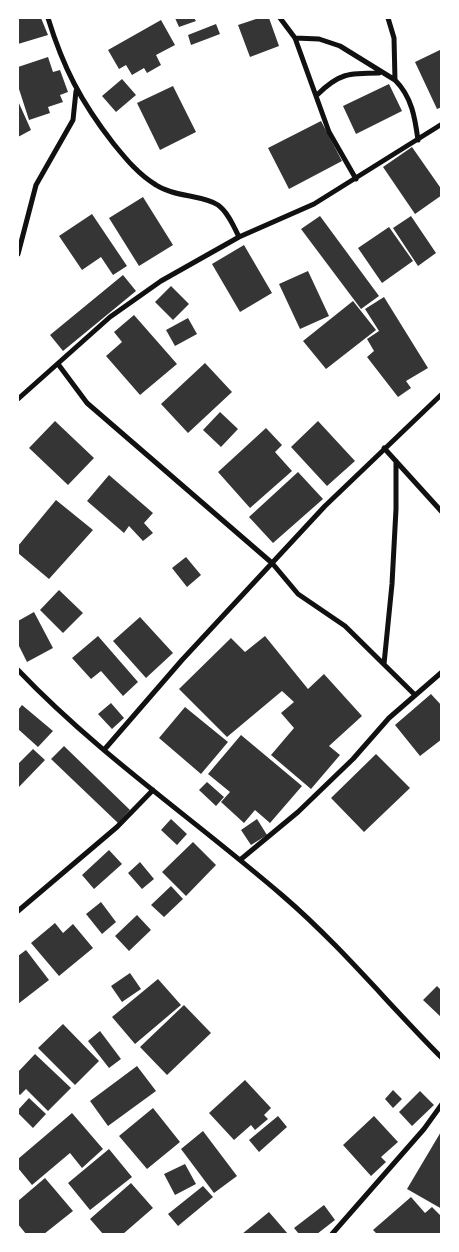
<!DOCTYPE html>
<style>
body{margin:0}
#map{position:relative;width:459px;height:1252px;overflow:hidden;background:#fff;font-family:Commissioner,sans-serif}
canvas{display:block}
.frame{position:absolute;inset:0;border:19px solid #fff;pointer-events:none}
</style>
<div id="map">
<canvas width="459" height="1252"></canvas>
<div class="frame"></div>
</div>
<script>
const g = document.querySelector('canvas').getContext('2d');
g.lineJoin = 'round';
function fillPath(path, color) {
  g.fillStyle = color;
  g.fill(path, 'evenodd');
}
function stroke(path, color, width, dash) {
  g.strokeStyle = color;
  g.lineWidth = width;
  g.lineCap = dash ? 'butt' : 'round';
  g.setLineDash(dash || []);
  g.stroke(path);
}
fillPath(new Path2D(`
 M18,18H41L48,35L18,44Z
 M175,18H194L196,21L179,27Z
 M259,18H269L279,46L250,57L238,25Z
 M161,20L175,45L156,55L161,65L147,73L144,68L132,75L126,65L119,69L108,50Z
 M216,24L220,34L191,45L188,35Z
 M442,49V107L437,109L415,62Z
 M48,57L53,72L60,70L68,92L60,95L63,102L48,107L50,113L29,120L18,86V67Z
 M122,79L136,95L116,112L102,96Z
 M389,84L402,111L356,134L343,106Z
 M173,86L196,132L160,150L137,103Z
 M18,101L31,130L18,137Z
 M321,121L342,161L289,189L268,148Z
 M412,147L442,190V195L415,214L383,167Z
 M143,197L173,245L139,266L109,218Z
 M92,214L127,266L113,275L101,257L82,270L59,236Z
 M320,216L379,296L361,309L301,229Z
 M411,216L436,253L418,266L393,228Z
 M389,227L413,261L382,283L358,248Z
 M244,245L272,293L240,312L212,264Z
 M308,271L329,316L300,329L279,284Z
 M123,275L136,291L63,351L50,335Z
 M171,286L189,304L173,320L155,302Z
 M384,297L428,368L406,381L411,388L398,397L367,357L374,351L367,339L379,331L365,309Z
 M353,301L376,330L326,369L303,341Z
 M134,315L177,364L140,395L106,356L122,342L114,332Z
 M188,318L197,334L175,346L166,330Z
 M205,363L232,392L188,433L161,404Z
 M220,412L238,429L221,447L203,430Z
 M55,421L94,458L68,485L29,448Z
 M318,421L355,461L327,486L291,447Z
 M266,428L282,445L275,452L292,471L250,508L218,472Z
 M298,472L323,499L273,543L249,517Z
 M109,475L153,513L144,523L153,533L143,541L129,526L124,533L87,501Z
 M56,500L93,530L49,579L18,553V546Z
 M186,557L201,575L187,587L172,568Z
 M59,590L83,613L63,633L40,610Z
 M34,612L53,648L27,662L18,644V621Z
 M140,617L173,653L146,678L113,641Z
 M98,636L138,682L123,696L101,671L91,679L72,658Z
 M265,636L308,689L324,674L362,716L329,746L340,755L311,789L271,755L294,728L281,713L294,702L282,691L227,737L179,689L231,638L245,652Z
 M431,694L442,706V739L420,756L395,725Z
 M111,703L124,718L112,729L98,714Z
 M22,705L53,731L38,747L18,729V710Z
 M185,707L228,742L201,774L159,738Z
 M241,735L302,786L270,823L255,810L244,823L221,802L230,792L208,774Z
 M64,746L130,810L118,823L51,759Z
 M33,749L45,760L18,788V764Z
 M376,754L410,788L364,832L331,798Z
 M207,782L224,797L216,806L199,790Z
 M171,819L187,834L177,845L161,830Z
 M257,819L267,835L251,845L241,830Z
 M193,842L216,865L186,896L162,872Z
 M109,850L122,864L94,889L82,875Z
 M140,862L154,879L142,889L128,873Z
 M171,886L183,899L164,917L151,905Z
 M101,902L116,922L102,934L86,914Z
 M137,915L151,930L129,951L115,936Z
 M55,923L63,933L73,924L93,948L59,976L31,943Z
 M26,950L49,980L18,1004V956Z
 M130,973L141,989L122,1002L111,986Z
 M158,979L181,1005L135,1044L112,1017Z
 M437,986L442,991V1018L423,1000Z
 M184,1005L211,1033L167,1075L140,1047Z
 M63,1024L99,1061L75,1085L38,1048Z
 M100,1031L121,1059L109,1068L88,1041Z
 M35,1054L71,1088L48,1111L26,1089L20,1095L18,1093V1072Z
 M137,1066L156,1091L108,1126L90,1101Z
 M245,1080L271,1108L264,1115L268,1119L255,1130L251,1125L234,1140L209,1113Z
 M393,1090L402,1099L393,1108L385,1099Z
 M420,1091L434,1105L412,1126L399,1112Z
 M29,1098L46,1114L33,1128L18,1113V1110Z
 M153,1108L180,1142L147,1169L119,1136Z
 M72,1113L103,1149L82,1168L70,1153L32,1185L18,1168V1159Z
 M278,1116L287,1127L259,1152L249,1140Z
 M374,1116L398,1142L381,1157L386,1162L371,1176L343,1145Z
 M442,1130V1209L407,1189Z
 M203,1131L237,1176L214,1193L181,1149Z
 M109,1149L132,1177L90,1210L68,1183Z
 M185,1164L196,1184L175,1195L164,1174Z
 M45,1178L73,1211L44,1234H26L18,1224V1201Z
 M131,1183L153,1208L123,1234H103L90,1219Z
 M203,1186L213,1197L178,1226L168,1214Z
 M411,1197L425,1213L432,1207L442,1217V1234H377L373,1230Z
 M324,1205L335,1220L317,1234H299L294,1228Z
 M269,1212L288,1234H242Z`), '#353535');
stroke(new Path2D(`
 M48,18C63,67 81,102 113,143C126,159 138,174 156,185C174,197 203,195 218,205C228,212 234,227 239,237
 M280,18L295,38L329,132L356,179
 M388,18L394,38L395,80
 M295,38L319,39L340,46L395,80C412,97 415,118 418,140
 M317,95C339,73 349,73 379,73
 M18,254L36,185L73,120L76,91
 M58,364L87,403L272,563L298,594L345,626L415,695
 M18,399L110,317L161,281L239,237L314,204L442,124
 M384,448L442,512
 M384,664L392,584L396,509V461
 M18,670C98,754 195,820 283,896C340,945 389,1005 442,1058
 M104,750L182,660L325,506L442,394
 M240,860L298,812L353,759L389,718L442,672
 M18,911L117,827L153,790
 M332,1234L424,1129L442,1104`), '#111', 5);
</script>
